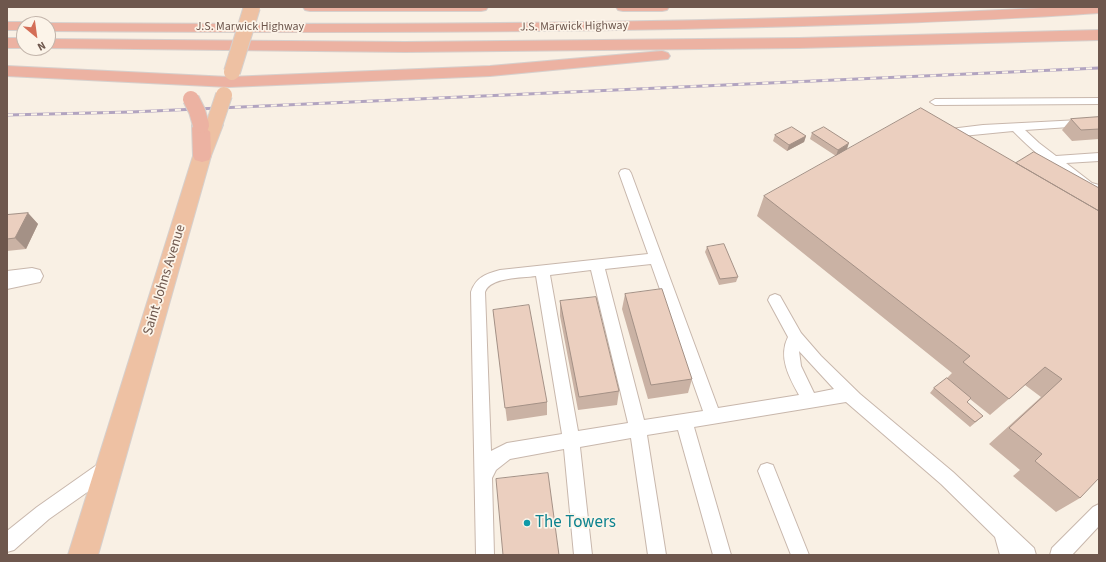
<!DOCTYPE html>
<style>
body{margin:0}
#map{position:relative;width:1106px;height:562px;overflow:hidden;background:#f9f0e4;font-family:"Source Sans 3",sans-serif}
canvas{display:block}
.frame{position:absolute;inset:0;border:8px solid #6e574d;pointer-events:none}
.north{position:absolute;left:16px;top:16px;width:40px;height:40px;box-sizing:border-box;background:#fcf4e9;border:1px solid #c3b5ab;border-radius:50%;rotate:151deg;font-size:11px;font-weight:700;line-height:16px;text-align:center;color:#6e574d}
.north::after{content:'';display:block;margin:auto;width:14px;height:18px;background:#d46e57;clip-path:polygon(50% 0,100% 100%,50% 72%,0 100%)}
</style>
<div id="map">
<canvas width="1106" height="562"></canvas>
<div class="frame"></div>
<div class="north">N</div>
</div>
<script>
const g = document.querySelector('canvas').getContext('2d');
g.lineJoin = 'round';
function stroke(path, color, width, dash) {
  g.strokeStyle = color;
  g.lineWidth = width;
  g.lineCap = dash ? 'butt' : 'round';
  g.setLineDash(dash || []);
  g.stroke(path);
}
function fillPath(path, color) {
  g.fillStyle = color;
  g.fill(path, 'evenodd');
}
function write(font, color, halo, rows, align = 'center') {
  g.font = font + ' "Source Sans 3",sans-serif';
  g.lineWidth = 3.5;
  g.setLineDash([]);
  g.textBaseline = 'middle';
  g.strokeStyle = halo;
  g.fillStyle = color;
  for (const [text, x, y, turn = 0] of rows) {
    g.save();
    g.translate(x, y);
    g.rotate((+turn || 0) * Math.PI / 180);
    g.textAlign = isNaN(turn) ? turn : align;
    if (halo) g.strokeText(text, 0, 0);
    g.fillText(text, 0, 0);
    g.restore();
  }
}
const service = new Path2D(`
 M1099,98V104L935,105L930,102L935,99Z
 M1099,119V125L1025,130L1039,143L1056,156L1099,153V161L1066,163L1092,183L1099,185V194C1072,187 1033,151 1013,131L942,138L938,137L936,134L938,131L942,130L983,125Z
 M625,169L629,170L631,173L718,408L799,395C789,377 778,357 788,337L768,300L770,296L775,294L780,296L801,333L821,356L860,394L953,472L1034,548L1036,555H1000L995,537L941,484L846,402L694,427L731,555H713L678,430L647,435L666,555H648L631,438L580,447L592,555H574L564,449L510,459L496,470L492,478L494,555H476L471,292C476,277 486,274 500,270L648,254L619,173L621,170ZM651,264L703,411L644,420L605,269ZM591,270L628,423L578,431L550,275ZM536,276L562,434L507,443L491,451L485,292C490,277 522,278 536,276ZM799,351L834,389L814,393L801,366Z
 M107,460L113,462L116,468L113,474L49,519L14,550L7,552V531L37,507L101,462Z
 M767,463L773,465L809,555H791L758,471L761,465Z
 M1099,504V526L1072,555H1050L1052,548L1093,507Z`);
const minor = new Path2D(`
 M32,268L40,270L43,276L40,282L7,289V271Z`);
const trunk = new Path2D(`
 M214,120L220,121L223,125L211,156L98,555H68L193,156L205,125L208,121Z`);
const motorway = new Path2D(`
 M303,7H488L486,10L481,11H310L305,10Z
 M616,7H669L667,10L662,11H623L618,10Z
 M1062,7H1099V13C1001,20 902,23 803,26C552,33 300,33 48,31V24H43L48,23C386,25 725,25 1062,7Z
 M7,22H24L30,24H24V30H7Z
 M1099,30V40L799,48L405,52L46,48H48V39L405,42L799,38Z
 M7,38H24V48H7Z
 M662,51L668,53L670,56L668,59L490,76L229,87L7,76V66L229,77L490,66Z
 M201,120L207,121L210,125L211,156L209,160L202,162L195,160L193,156L192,125L195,121Z`);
stroke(service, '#c8b7ac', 2);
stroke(minor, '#c8b7ac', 2);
stroke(trunk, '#d6d0cd', 2);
stroke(motorway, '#d6d0cd', 2);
fillPath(service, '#fff');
fillPath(minor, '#fff');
fillPath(trunk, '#eec1a3');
fillPath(motorway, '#ecb2a2');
const rail = new Path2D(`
 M7,115L131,112L1099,68`);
stroke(rail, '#b2a4c0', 3);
stroke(rail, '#fcf4e9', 2, [6]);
const trunkBridge = new Path2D(`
 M232,72L252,7
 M214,125L224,95`);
const motorwayBridge = new Path2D(`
 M191,99L197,111L201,125`);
stroke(trunkBridge, '#d6d0cd', 18, []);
stroke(motorwayBridge, '#d6d0cd', 18, []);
stroke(trunkBridge, '#eec1a3', 16);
stroke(motorwayBridge, '#ecb2a2', 16);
fillPath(new Path2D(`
 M1099,117V139L1072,141L1062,130L1071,119Z
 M812,133L847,149L836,156L810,139Z
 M775,135L806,136L804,142L787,151L773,141Z
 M1034,152L1080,498L1056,512L1013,476L1020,470L989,444L1041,397L1025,385L990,415L970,399L967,402L983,416L970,427L930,393L934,388L947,378L952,373L757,216L764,196L1016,163Z
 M28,213L38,224L26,249L7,251V215Z
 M707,247L738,277L736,282L719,285L705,252Z
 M625,294L692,379L688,393L648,399L622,309Z
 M560,301L619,391L617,405L578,410L560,316Z
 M493,310L547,402V415L507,421Z`), '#cab2a4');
fillPath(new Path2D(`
 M806,136L804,142L787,151L789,145Z
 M849,143L847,149L836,156L838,150Z
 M28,213L38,224L26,249L15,238Z`), '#a49186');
const building = new Path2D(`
 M921,108L1099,211V478L1080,498L1035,461L1042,454L1009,428L1062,379L1045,367L1009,399L963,362L970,356L764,196Z
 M1099,117V129L1081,130L1071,119Z
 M792,127L806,136L789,145L775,135Z
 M824,127L849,143L838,150L812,133Z
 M1034,152L1099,188V211L1016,163Z
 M28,213L15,238L7,239V215Z
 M724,244L738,277L720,279L707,247Z
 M662,289L692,379L651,385L625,294Z
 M596,297L619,391L579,397L560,301Z
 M529,305L547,402L505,408L493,310Z
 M947,378L971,398L967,402L983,416L975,422L934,388Z
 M548,473L559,555H503L496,479Z`);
fillPath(building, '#ebcfbf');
stroke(building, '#a49186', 1);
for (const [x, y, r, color] of [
 [527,523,4,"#0f9aa8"]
]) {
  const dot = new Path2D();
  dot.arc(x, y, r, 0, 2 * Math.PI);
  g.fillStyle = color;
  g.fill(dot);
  stroke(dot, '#fcf4e9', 1.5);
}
write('12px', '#6e574d', '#fcf4e9', [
 ["J.S. Marwick Highway",250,27],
 ["J.S. Marwick Highway",574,27,-1]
]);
write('14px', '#6e574d', '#fcf4e9', [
 ["Saint Johns Avenue",165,280,-73]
]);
write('17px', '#0d838f', '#fcf4e9', [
 ["The Towers",535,523]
], 'left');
</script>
